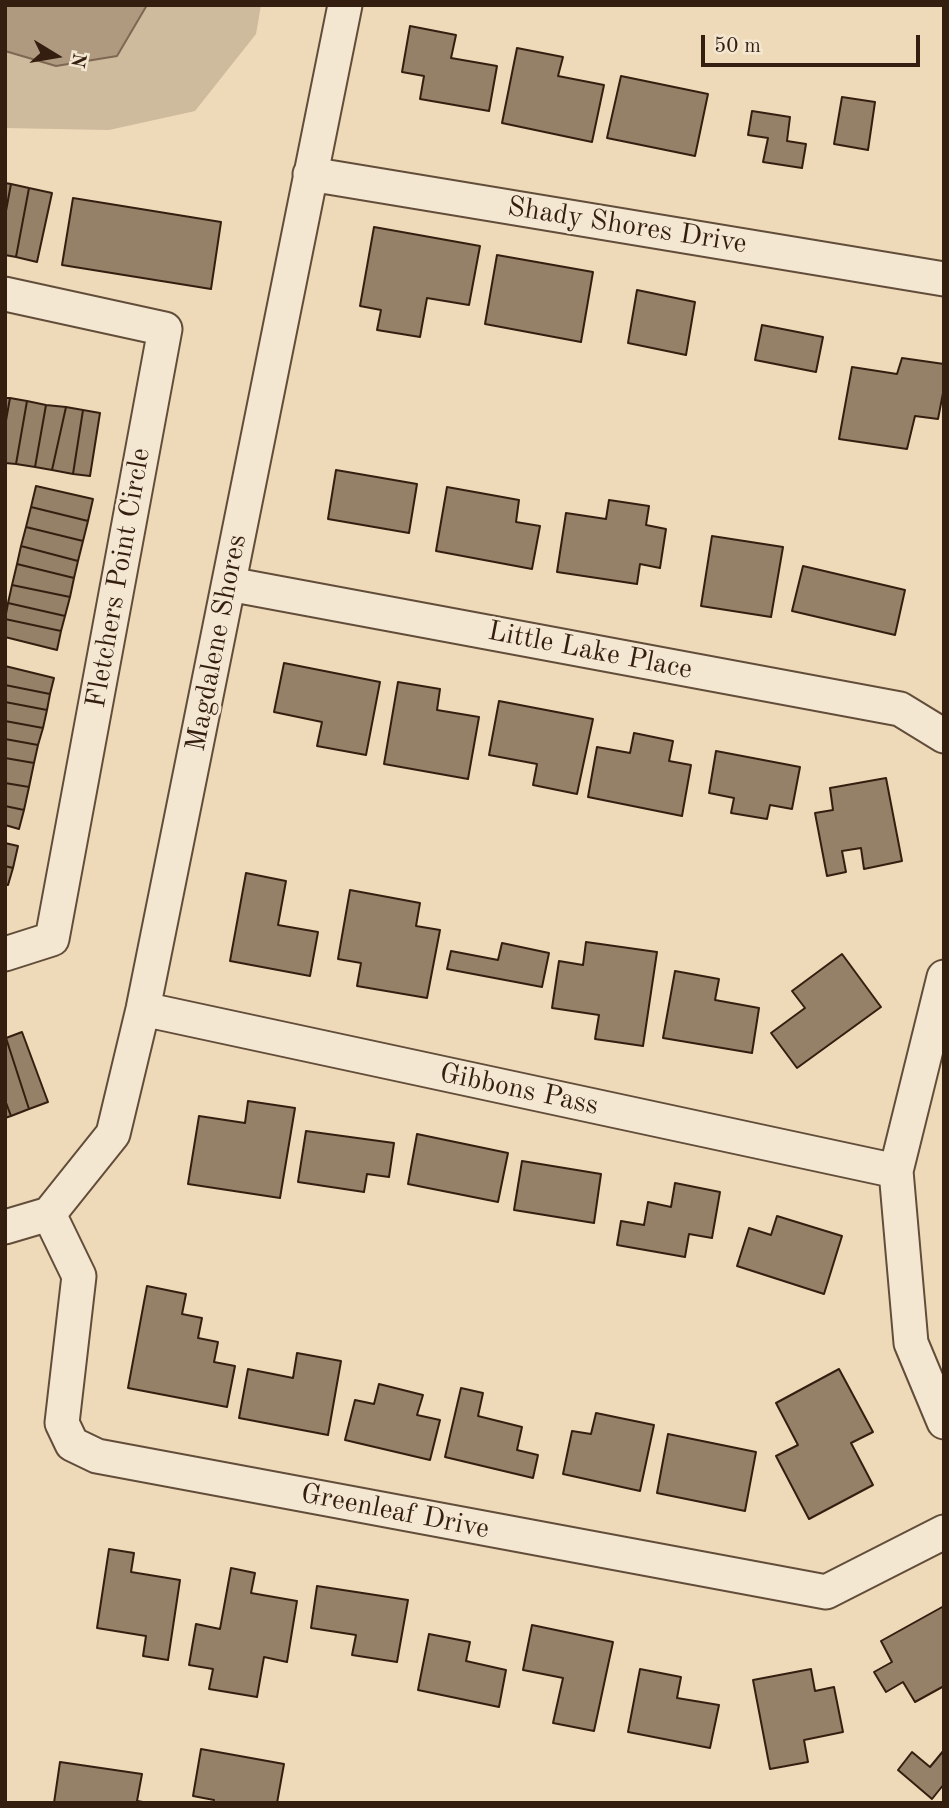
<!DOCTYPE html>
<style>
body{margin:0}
#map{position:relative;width:949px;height:1808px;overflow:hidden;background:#eedab9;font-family:"Old Standard TT",serif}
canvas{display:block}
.frame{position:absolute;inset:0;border:7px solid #341e10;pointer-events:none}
.north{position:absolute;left:21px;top:21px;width:70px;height:70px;-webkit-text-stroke:5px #f4e7d2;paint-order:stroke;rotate:101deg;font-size:19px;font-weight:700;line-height:28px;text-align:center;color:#341e10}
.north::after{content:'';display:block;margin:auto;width:24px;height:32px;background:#341e10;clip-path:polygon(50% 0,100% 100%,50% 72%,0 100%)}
.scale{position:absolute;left:701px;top:35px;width:219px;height:32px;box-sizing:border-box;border:4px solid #341e10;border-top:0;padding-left:9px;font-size:21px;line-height:24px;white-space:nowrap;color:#341e10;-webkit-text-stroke:5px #f4e7d2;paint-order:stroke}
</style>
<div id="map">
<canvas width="949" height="1808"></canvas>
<div class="frame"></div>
<div class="north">N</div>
<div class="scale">50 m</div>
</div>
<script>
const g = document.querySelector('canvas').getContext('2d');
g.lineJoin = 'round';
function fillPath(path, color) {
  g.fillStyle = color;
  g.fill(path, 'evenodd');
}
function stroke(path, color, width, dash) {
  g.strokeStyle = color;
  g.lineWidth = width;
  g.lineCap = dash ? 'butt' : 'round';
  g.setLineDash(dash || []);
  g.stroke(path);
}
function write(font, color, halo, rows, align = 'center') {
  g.font = font + ' "Old Standard TT",serif';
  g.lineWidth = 6;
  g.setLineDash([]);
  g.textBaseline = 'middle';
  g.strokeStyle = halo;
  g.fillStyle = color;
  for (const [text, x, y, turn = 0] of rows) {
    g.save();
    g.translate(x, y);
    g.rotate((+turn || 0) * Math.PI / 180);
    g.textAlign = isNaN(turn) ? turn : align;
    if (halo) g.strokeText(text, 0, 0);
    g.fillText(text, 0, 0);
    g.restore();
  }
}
fillPath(new Path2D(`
 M5,5H261L256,34L195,111L109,130L5,128Z`), '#ceba9c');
const water = new Path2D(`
 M5,5H147L117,56L56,66L5,51Z`);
fillPath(water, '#af9a80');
stroke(water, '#7e6853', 2);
const building = new Path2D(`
 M410,26L456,35L451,58L497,66L489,111L420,99L424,76L402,72Z
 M517,48L563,57L558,76L604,85L592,142L502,123Z
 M621,76L708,94L695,156L607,138Z
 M842,97L875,102L868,150L834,144Z
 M752,111L790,117L787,141L806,144L802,168L763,162L768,138L748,135Z
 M5,183L11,184L5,216Z
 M11,184L29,188L16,257L5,255V216Z
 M29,188L52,193L37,262L16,257Z
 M73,198L221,222L211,289L62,265Z
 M374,227L480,246L469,305L427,298L420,337L377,330L381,310L360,306Z
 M497,255L593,272L581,342L485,324Z
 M637,290L695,302L686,355L628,343Z
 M762,325L823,337L816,372L755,360Z
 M902,358L944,364V388L938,419L915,416L907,449L839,439L852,367L897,374Z
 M5,398H10L5,426Z
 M10,398L27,401L16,464L5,463V426Z
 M27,401L46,405L35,467L16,464Z
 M46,405L66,407L52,470L35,467Z
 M66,407L83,410L73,474L52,470Z
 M83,410L100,413L90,476L73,474Z
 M336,470L417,484L409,533L328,519Z
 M36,486L93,499L88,521L31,507Z
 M447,487L519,500L516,522L540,526L532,569L436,551Z
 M609,500L649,506L646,525L666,529L660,568L640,564L637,584L557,572L566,513L606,519Z
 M31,507L88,521L83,541L26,527Z
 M26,527L83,541L78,561L21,546Z
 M712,536L783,547L771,617L701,606Z
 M21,546L78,561L74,578L17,564Z
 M17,564L74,578L70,597L12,585Z
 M803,566L905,590L895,635L792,611Z
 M12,585L70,597L65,616L8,603Z
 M8,603L65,616L61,631L5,619Z
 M5,619L61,631L57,650L5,637Z
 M284,663L380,682L366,755L317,746L322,722L274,712Z
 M5,666L54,678L50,694L5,685Z
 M398,682L440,689L437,710L479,717L468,779L384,764Z
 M5,685L50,694L47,710L5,702Z
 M499,701L593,719L577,794L533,785L537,764L489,755Z
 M5,702L47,710L43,728L5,721Z
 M5,721L43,728L38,745L5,739Z
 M634,733L673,741L669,761L691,765L682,816L588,797L597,747L630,753Z
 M5,739L38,745L34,763L5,758Z
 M716,751L800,767L792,809L770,805L767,819L731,813L734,798L709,793Z
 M5,758L34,763L29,787L5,783Z
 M886,778L902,861L864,869L861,848L842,851L846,872L827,876L815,813L833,810L830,788Z
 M5,783L29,787L24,810L5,806Z
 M5,806L24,810L19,829L5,825Z
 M5,843L18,846L13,868L5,866Z
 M5,866L13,868L8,885L5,884Z
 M246,873L286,881L278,925L318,932L310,976L230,961Z
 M350,890L420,903L416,926L440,930L427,998L357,986L361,963L338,959Z
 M586,942L657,952L643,1046L595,1039L599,1015L552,1008L559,961L583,965Z
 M502,943L549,953L542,987L447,969L451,951L498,960Z
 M842,954L881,1007L797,1068L771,1033L805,1008L792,991Z
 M675,971L719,979L715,1000L759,1008L752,1053L663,1038Z
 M22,1032L48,1102L29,1109L6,1038Z
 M6,1038L29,1109L11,1116L5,1100Z
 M5,1100L11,1116L5,1118Z
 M248,1101L295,1108L280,1198L188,1184L199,1116L245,1123Z
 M306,1131L394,1143L389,1177L367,1174L364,1192L298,1182Z
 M417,1134L508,1153L498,1202L408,1184Z
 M522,1161L601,1174L594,1223L514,1210Z
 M675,1183L720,1192L712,1238L689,1234L685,1257L617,1245L621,1221L644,1225L648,1202L671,1207Z
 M777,1216L842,1236L824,1294L737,1266L749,1228L771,1235Z
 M147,1286L186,1294L182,1314L202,1318L198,1338L218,1342L214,1362L235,1366L227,1407L128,1388Z
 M297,1353L341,1361L328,1435L239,1418L248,1369L293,1378Z
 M839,1369L873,1432L851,1443L873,1485L809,1519L776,1456L798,1445L776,1403Z
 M379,1384L423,1395L417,1415L440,1420L430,1460L345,1440L355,1400L374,1404Z
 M461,1388L483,1393L478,1416L522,1427L517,1450L538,1455L533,1478L445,1457Z
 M596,1413L654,1425L640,1491L563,1474L572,1431L591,1434Z
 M668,1434L756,1452L745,1511L657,1493Z
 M109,1549L134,1553L131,1572L180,1580L168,1660L143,1656L146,1636L97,1628Z
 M231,1568L255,1573L251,1593L297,1601L287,1662L264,1657L257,1697L209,1689L213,1669L189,1665L196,1624L220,1629Z
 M317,1586L408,1600L397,1662L352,1655L356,1635L311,1628Z
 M944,1606V1686L915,1702L903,1682L886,1692L874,1672L892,1662L881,1641Z
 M532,1625L613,1642L594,1731L553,1723L563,1678L523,1670Z
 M429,1634L470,1642L466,1661L506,1670L499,1707L418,1690Z
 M640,1669L681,1677L677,1698L719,1705L710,1748L628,1732Z
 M811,1669L815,1691L834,1687L843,1732L804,1740L808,1762L770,1769L753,1680Z
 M201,1749L284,1764L277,1803H213L214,1800L193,1796Z
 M944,1750V1784L932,1799L898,1770L912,1752L930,1767Z
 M60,1762L142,1774L137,1801L149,1803H54Z`);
fillPath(building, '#958068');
stroke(building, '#341e10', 2);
const minor = new Path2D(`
 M310,174L944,279
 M5,294L165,329L52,939L5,954
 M229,584L900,709L944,736
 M944,977L896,1171L911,1343L944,1422
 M143,1009L896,1171
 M49,1214L79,1276L62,1423L72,1444L97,1456L826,1592L944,1532
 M5,1227L49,1214L113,1134L143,1009L345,5`);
stroke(minor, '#624d3a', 37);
stroke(minor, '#f4e7d2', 33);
write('28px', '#341e10', '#f4e7d2', [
 ["Shady Shores Drive",627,226,9],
 ["Fletchers Point Circle",119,578,-80],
 ["Magdalene Shores",217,643,-79],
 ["Little Lake Place",590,651,11],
 ["Gibbons Pass",519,1090,12],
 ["Greenleaf Drive",395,1512,11]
]);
</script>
